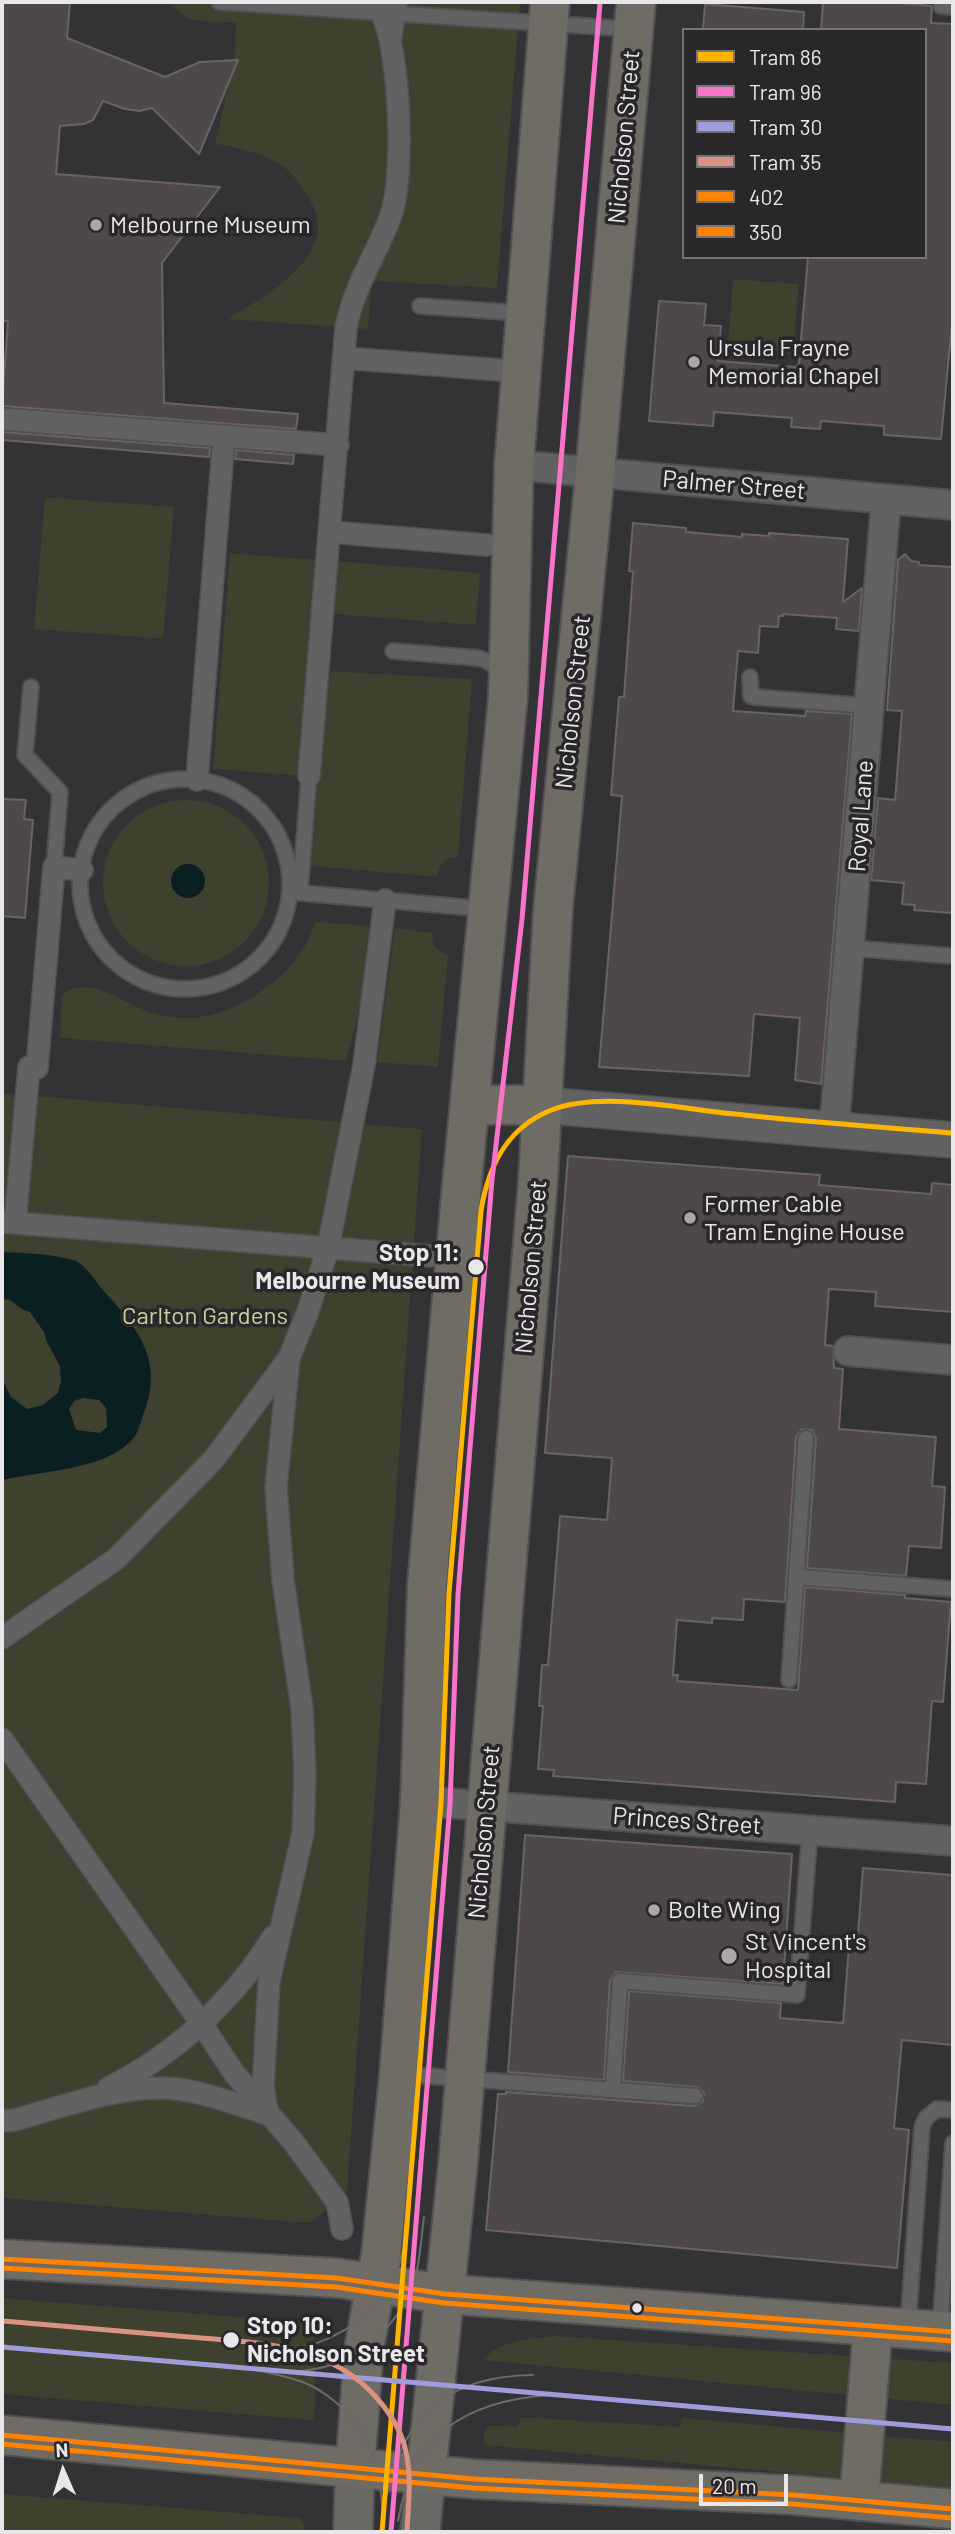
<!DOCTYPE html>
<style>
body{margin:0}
#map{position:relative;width:955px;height:2534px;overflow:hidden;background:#333234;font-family:Barlow,sans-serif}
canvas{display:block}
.frame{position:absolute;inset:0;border:4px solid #eae7ea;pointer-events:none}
.legend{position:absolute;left:682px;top:28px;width:245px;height:231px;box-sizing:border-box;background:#2a272b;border:2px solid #777477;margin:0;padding:9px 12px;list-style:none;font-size:21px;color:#eae7ea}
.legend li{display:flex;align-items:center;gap:14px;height:35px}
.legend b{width:35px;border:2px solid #777477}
.north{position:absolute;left:28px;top:2436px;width:70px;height:70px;-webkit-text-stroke:5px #2a272b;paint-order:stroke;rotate:357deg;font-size:19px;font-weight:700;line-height:28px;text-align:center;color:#eae7ea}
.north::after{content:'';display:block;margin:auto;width:24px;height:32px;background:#eae7ea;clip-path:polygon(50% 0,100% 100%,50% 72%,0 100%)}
.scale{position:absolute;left:699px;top:2474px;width:89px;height:32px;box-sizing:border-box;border:4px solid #eae7ea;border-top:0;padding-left:9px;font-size:21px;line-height:24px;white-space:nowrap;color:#eae7ea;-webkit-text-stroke:5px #2a272b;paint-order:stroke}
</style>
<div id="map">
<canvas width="955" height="2534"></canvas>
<div class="frame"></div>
<ul class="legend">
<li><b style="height:9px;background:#ffb500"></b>Tram 86</li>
<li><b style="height:9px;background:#f973c9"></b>Tram 96</li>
<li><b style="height:9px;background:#9f9cdb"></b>Tram 30</li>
<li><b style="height:9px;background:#da9282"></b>Tram 35</li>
<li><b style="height:9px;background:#ff8200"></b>402</li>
<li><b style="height:9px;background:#ff8200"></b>350</li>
</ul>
<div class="north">N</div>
<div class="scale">20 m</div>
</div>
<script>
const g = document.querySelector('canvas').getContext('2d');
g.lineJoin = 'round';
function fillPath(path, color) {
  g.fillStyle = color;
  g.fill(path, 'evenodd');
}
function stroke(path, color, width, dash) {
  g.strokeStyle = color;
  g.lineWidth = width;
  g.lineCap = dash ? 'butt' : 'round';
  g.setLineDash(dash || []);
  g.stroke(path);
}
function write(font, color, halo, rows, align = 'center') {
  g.font = font + ' Barlow,sans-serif';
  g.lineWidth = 7;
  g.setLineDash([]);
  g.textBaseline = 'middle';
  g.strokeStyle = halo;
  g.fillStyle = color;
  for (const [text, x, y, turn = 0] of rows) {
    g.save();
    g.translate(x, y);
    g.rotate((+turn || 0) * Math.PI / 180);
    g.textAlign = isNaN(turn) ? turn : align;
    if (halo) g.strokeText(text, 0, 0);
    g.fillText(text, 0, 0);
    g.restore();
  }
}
fillPath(new Path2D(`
 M167,2H520L497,288L372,281L368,329L228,319C258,300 299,278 314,245C322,226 317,210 306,194C301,187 296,178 290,172C271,155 239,147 215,144L234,60L236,23L190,20Z
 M733,279L799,284L793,353L728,347Z
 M45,497L174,507L163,639L34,629Z
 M230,553L319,560L302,776L213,769Z
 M336,561L480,573L476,625L332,614Z
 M327,671L472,679L458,857L446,859L440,867L437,877L311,866Z
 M103 883a83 83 0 1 1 166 0a83 83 0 1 1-166 0Z
 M315,922L370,926L359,1012L346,1061L60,1038L62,995C89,974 121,1002 147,1011C158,1015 173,1018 184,1018C215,1018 240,1007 264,989C289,972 307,950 315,922Z
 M395,928L432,933L433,945L448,956L438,1067L377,1062Z
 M2,1093L422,1129L347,2192L310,2223L2,2198Z
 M2,2298L315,2323V2408L313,2420L2,2394Z
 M554,2336L953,2363V2405L483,2360C499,2340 529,2339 554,2336Z
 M521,2417L680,2427L682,2418L953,2442V2488L484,2445V2434L489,2425L518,2427Z
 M2,2494L301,2518L306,2532H2Z`), '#3d412d');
fillPath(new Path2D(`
 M171 881a17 17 0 1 1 34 0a17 17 0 1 1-34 0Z
 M2,1252C24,1253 55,1254 76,1261C85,1265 95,1280 101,1288C135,1325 164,1358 145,1410C141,1419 139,1433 132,1440C105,1470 40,1471 2,1480V1379L11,1397L27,1409L43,1405L58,1393L61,1381L60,1366L47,1342L44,1332L30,1312L22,1309L10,1300L2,1299ZM83,1398L99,1400L106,1408L107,1427L100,1433L76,1430L69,1409L74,1401Z`), '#091f21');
const building = new Path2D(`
 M2,2H70L67,38L165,77L200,62L238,60L199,154L152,108L139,111L125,109L103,101L93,120L84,124L60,126L56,174L220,187L162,263L164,403L298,414L296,429L2,406L8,321H2Z
 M823,2H888L932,6L931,23L953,24V314L941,439L884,435V426L821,421L820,429L791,427L792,418L714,412L713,426L649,421L659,301L706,304L704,325L721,326L718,361L796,367L799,363L808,257H925V30H821Z
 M705,4L804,12L803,30H703Z
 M2,432L210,448L209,457L2,440Z
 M236,450L294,455L293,464L235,459Z
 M633,523L686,528V532L742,537V534L769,536V533L848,539L843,602L862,588L859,631L836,629L837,618L783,614V616H779L778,627L760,626L758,653L738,651L733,711L805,716L806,711L852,714L821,1084L795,1080L800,1018L754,1014L749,1076L599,1067L622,796L611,795L619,697H624L633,572L629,571Z
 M905,554L911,561L919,562V565L953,567L952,913L914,910L915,905L902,904L904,883L871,880L878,798L895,800L902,711L887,710L898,560Z
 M2,799L26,800L24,819L33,820L25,918L2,916Z
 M568,1156L820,1175L819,1185L931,1194L932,1183L953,1185V1312L875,1306L876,1292L829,1289L825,1345L833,1346L834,1368L843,1369L839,1429L936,1437L932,1486L945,1487L941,1548L909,1546L906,1576L807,1568L816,1439L812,1430L802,1429L796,1437L785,1602L744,1599L743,1620L712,1618V1623L677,1620L673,1675H678L677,1681L798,1690L805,1587L905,1595V1598L951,1602L943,1702L932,1701L926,1784L896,1782L895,1802L553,1776L554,1770L538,1769L543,1706H539L542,1665H548L560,1516L607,1520L612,1458L545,1453Z
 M525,1835L792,1854L783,1984L616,1972L610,1980L604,2080L508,2072Z
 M863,1868L953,1875V2045L902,2040L894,2128L909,2130L897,2268L486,2230L498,2094H506V2092L694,2106L703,2101L704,2092L696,2087L623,2081L629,1991L781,2003L780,2018L843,2023L849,1947H857Z`);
fillPath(building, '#4f484b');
stroke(building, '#666466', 2);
const service = new Path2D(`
 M219,2L632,29
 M942,2L941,6L953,7
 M420,306L506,312L522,308
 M393,651L478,658C490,661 496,665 501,676
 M750,677L751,696L755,697L869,706
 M31,687L25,755L60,792L54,867
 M80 884a105 105 0 1 1 210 0a105 105 0 1 1-210 0Z
 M290,892L486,909
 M300,893L309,776
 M850,948L953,956
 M797,1577L953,1589
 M789,1680L806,1438
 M401,2074L695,2096
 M613,2089L620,1981L797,1995L810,1831
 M908,2327L922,2127L926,2118L937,2109L953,2110
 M940,2330L953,2143`);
const pedestrian = new Path2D(`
 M391,36L396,2
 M344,358L501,370
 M2,419L338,445
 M330,532L487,545
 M309,776L346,328C355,282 377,255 391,215C405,175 400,52 382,14C380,10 375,5 372,2
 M197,780L224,436
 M37,1068L54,867L82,870
 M2,1222L430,1256
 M15,1223L29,1067
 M2,1638L116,1559L214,1459L289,1358L307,1314L328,1248L364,1065L385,900
 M2,1739L201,2023L234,2073L295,2144L337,2202L342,2229
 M108,2088C176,2054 233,2001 273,1937
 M2,2121L15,2120C61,2107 116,2087 163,2088C199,2089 234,2104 268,2114L263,2088L269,1981L303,1833L305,1776L302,1708L283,1580L276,1487L289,1358`);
const minor = new Path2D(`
 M514,465L953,505
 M834,1131L886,500
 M848,1351L953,1360
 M420,1801L953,1841`);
const tertiary = new Path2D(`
 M541,1105L953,1140`);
const secondary = new Path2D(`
 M353,2532L355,2468
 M420,2532L426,2475`);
const primary = new Path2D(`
 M470,1105H541
 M2,2259L337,2278L445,2294L953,2332
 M2,2435L474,2479L794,2495L953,2509
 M355,2468L364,2349L381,2254L399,2074L420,1801L427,1585L462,1183L508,697L514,465L550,2
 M426,2475L458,2163L538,1180L553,909L595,473L636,2
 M859,2501L873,2326`);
stroke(service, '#515052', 18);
stroke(pedestrian, '#515052', 24);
stroke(minor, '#515052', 32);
stroke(tertiary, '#515052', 38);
stroke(secondary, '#515052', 42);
stroke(primary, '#515052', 42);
stroke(service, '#636263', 14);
stroke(pedestrian, '#636263', 21);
stroke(minor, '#636263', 28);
stroke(tertiary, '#636263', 35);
stroke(secondary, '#696864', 38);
stroke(primary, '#6e6c64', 38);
stroke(new Path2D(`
 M275,2354C353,2340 397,2304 409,2224
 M257,2370C273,2374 290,2377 305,2383C315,2387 324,2393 333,2400C375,2433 381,2471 383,2522
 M276,2372C328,2373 366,2358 397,2315C403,2306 410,2297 413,2287C420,2264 421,2240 424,2217
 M387,2494C404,2413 450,2376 533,2375
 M398,2521C413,2433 466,2401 550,2395`), '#6c6a6c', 2);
stroke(new Path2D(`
 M2,2259L337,2278L445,2294L953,2332
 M2,2435L474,2479L794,2495L953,2509`), '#ff8200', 5);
stroke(new Path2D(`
 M2,2268L336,2287L444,2303L952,2341
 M2,2444L473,2488L793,2504L952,2518`), '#ff8200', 5);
stroke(new Path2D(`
 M382,2532L441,1803L449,1593L481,1211C488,1167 506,1129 549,1111C600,1090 681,1109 735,1114C807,1122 880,1127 953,1133`), '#ffb500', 5);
stroke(new Path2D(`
 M391,2532L450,1804L458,1594L492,1180L522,919L600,3`), '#f973c9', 5);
stroke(new Path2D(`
 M2,2347L953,2429`), '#9f9cdb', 5);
stroke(new Path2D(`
 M3,2321C65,2326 127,2332 189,2337C256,2343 327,2342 376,2397C390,2413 402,2431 406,2452C412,2479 408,2506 407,2532`), '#da9282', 5);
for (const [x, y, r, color] of [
 [96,225,7,"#aaa8aa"],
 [694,362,7,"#aaa8aa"],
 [690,1218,7,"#aaa8aa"],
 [476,1267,9,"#eae7ea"],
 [654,1910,7,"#aaa8aa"],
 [729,1956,9,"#aaa8aa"],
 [637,2308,6,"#eae7ea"],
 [231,2340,9,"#eae7ea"]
]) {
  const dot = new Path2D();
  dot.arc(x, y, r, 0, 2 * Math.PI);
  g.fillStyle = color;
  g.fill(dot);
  stroke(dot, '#2a272b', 2.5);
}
write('24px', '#eae7ea', '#2a272b', [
 ["Nicholson Street",624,137,-85],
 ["Palmer Street",734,485,5],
 ["Nicholson Street",573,702,-84],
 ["Royal Lane",861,816,-86],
 ["Nicholson Street",531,1267,-85],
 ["Princes Street",687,1821,4],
 ["Nicholson Street",484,1832,-85]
]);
write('24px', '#eae7ea', '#2a272b', [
 ["Melbourne Museum",110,225],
 ["Ursula Frayne",708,348],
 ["Memorial Chapel",708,376],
 ["Former Cable",704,1204],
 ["Tram Engine House",704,1232],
 ["Bolte Wing",668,1910],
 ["St Vincent's",745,1942],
 ["Hospital",745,1970]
], 'left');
write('bold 24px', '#eae7ea', '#2a272b', [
 ["Stop 11:",460,1253],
 ["Melbourne Museum",460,1281],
 ["Stop 10:",247,2326,"left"],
 ["Nicholson Street",247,2354,"left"]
], 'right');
write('24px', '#c7d498', '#2a272b', [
 ["Carlton Gardens",205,1316]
]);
</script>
